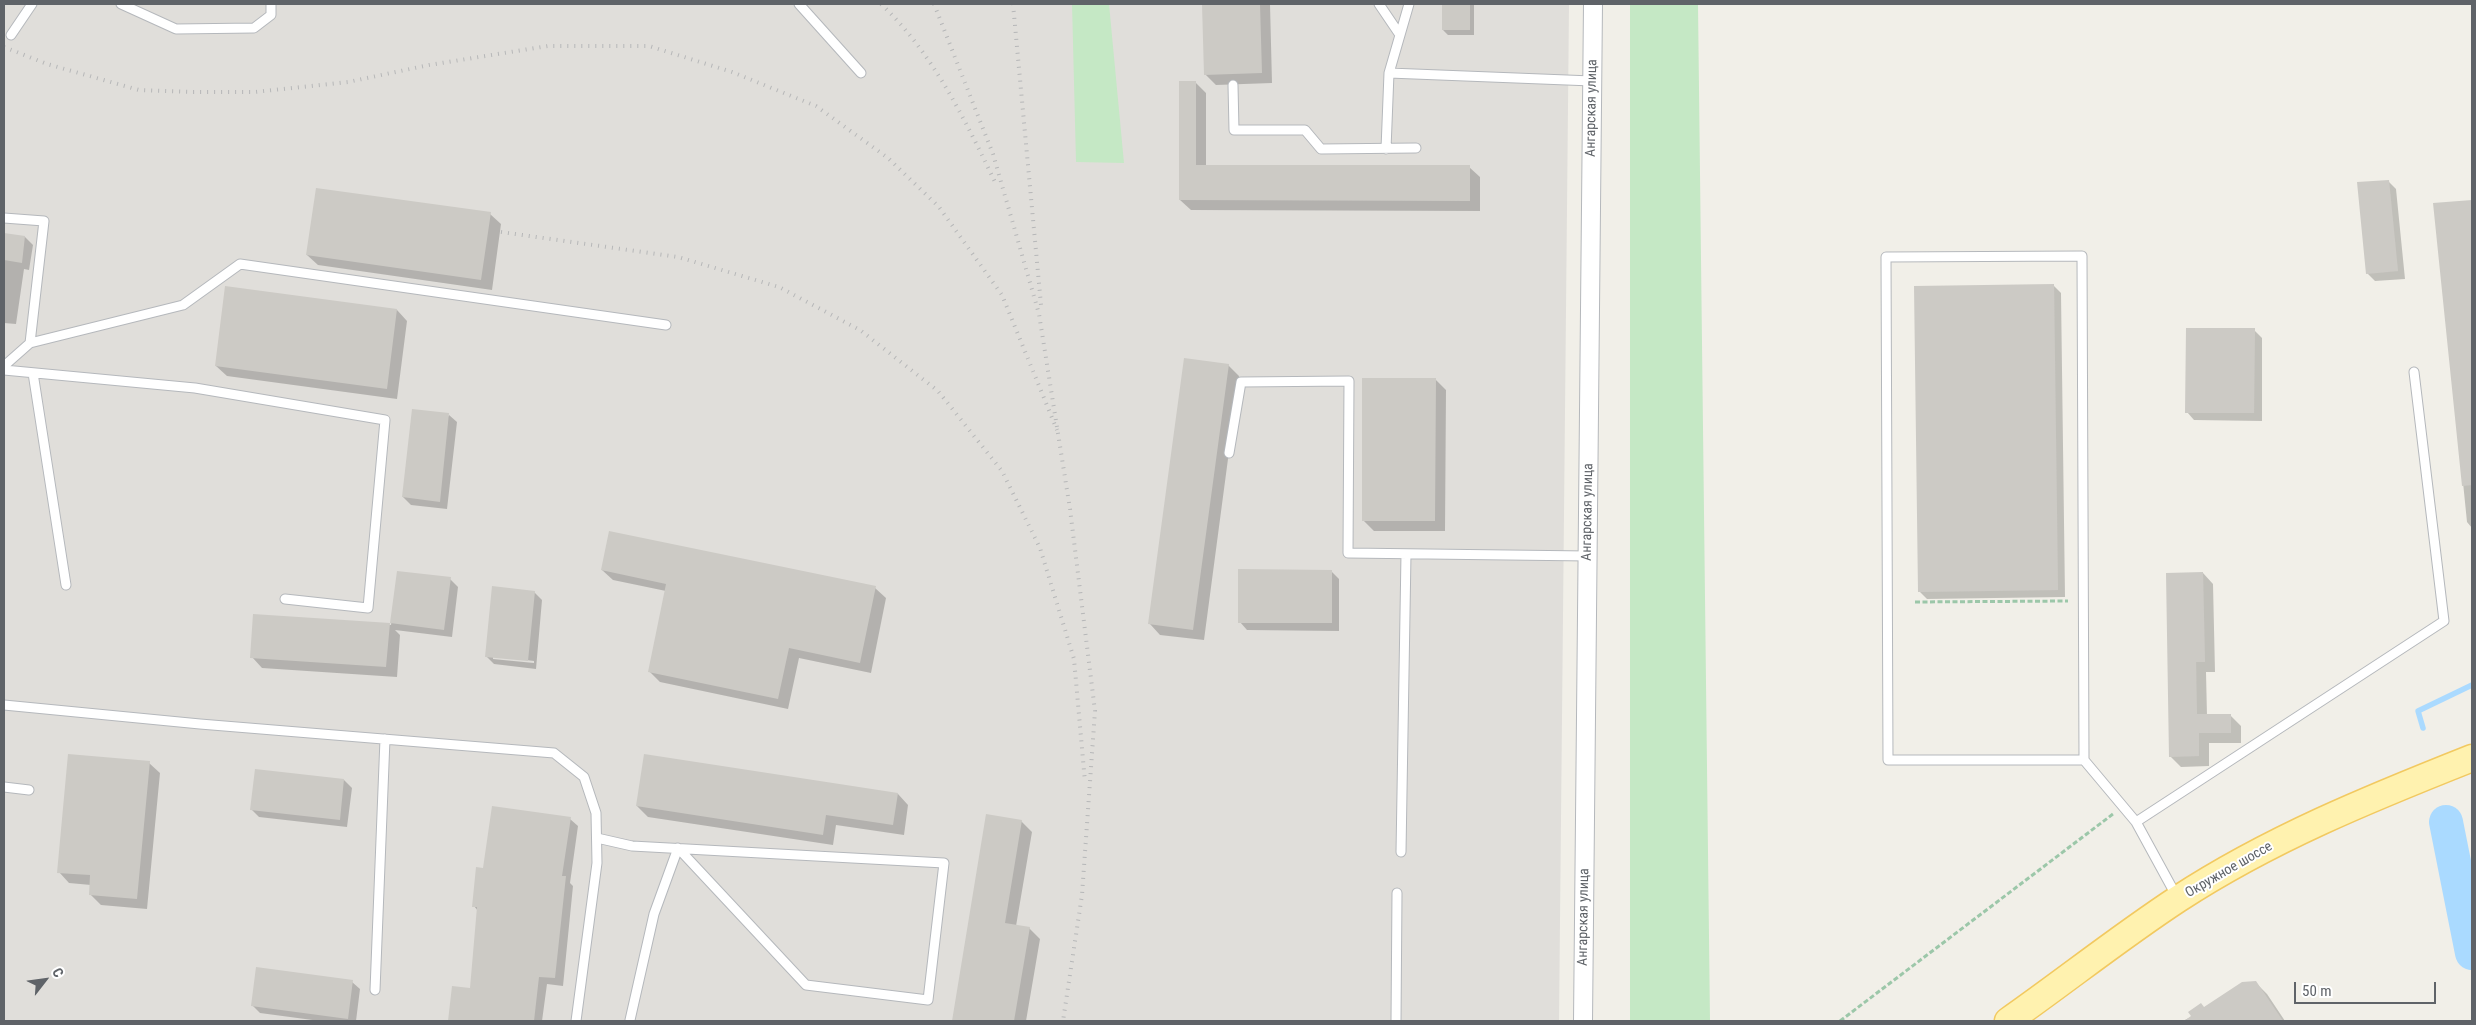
<!DOCTYPE html>
<meta charset="utf-8">
<style>
body{margin:0}
#map{position:relative;width:2476px;height:1025px;overflow:hidden;background:#f1efe8;font-family:"Roboto Condensed",sans-serif}
canvas{display:block}
.frame{position:absolute;inset:0;border:5px solid #5f6368;pointer-events:none}
.north{position:absolute;left:20px;top:955px;width:50px;height:50px;-webkit-text-stroke:4px #fff;paint-order:stroke;rotate:60deg;font-size:14px;font-weight:700;line-height:20px;text-align:center;color:#5f6368}
.north::after{content:'';display:block;margin:auto;width:18px;height:22px;background:#5f6368;clip-path:polygon(50% 0,100% 100%,50% 72%,0 100%)}
.scale{position:absolute;left:2294px;top:982px;width:142px;height:22px;box-sizing:border-box;border:2px solid #5f6368;border-top:0;padding-left:6px;font-size:15px;line-height:18px;white-space:nowrap;color:#5f6368;-webkit-text-stroke:4px #fff;paint-order:stroke}
</style>
<div id="map">
<canvas width="2476" height="1025"></canvas>
<div class="frame"></div>
<div class="north">С</div>
<div class="scale">50 m</div>
</div>
<script>
const g = document.querySelector('canvas').getContext('2d');
g.lineJoin = 'round';
function fillPath(path, color) {
  g.fillStyle = color;
  g.fill(path, 'evenodd');
}
function stroke(path, color, width, dash) {
  g.strokeStyle = color;
  g.lineWidth = width;
  g.lineCap = dash ? 'butt' : 'round';
  g.setLineDash(dash || []);
  g.stroke(path);
}
function write(font, color, halo, rows, align = 'center') {
  g.font = font + ' "Roboto Condensed",sans-serif';
  g.lineWidth = 4;
  g.setLineDash([]);
  g.textBaseline = 'middle';
  g.strokeStyle = halo;
  g.fillStyle = color;
  for (const [text, x, y, turn = 0] of rows) {
    g.save();
    g.translate(x, y);
    g.rotate((+turn || 0) * Math.PI / 180);
    g.textAlign = isNaN(turn) ? turn : align;
    if (halo) g.strokeText(text, 0, 0);
    g.fillText(text, 0, 0);
    g.restore();
  }
}
fillPath(new Path2D(`
 M4,4H1569L1559,1021H4Z`), '#e0deda');
fillPath(new Path2D(`
 M1072,4H1109L1124,163L1076,162Z
 M1630,4H1698L1710,1021H1630Z`), '#c5e8c5');
fillPath(new Path2D(`
 M1203,4H1270L1272,83L1216,85L1205,74Z
 M1443,4H1474V35H1448L1443,30Z
 M1195,82L1206,93V166L1469,167L1480,177V211L1191,210L1180,200Z
 M2388,181L2396,189L2405,279L2375,281L2367,273Z
 M2472,201V528L2467,522L2435,205Z
 M490,214L501,224L492,290L318,265L307,255Z
 M4,234L25,237L33,245L29,270L24,269L16,324L4,323Z
 M2053,285L2061,293L2065,597L1927,599L1919,591Z
 M397,310L407,321L397,399L227,376L216,366Z
 M2254,330L2262,338V421L2194,420L2187,412Z
 M1228,365L1239,376L1204,640L1160,635L1150,624Z
 M1435,379L1446,390L1445,531H1374L1363,520Z
 M449,415L457,422L447,509L411,505L403,497Z
 M602,570L875,588L886,598L871,673L799,658L788,709L660,682L650,672L666,591L613,580Z
 M1331,571L1339,579V631L1247,630L1240,622Z
 M398,572L450,579L458,587L452,637L395,630L400,635L397,677L262,668L252,657L254,616L391,625Z
 M2203,573L2213,584L2215,672H2206L2207,716L2230,715L2241,726V743H2209V766L2181,767L2170,756Z
 M534,592L542,600L536,669L494,664L486,656ZM493,656L534,661V663L493,659Z
 M149,763L160,773L147,909L101,905L90,894L91,885L69,883L59,872Z
 M344,780L352,788L347,827L259,817L251,809Z
 M898,794L908,805L904,835L836,825L833,845L648,817L637,806Z
 M987,816L1021,821L1032,832L1016,926L1029,928L1040,939L1026,1021H953Z
 M570,819L578,826L570,883L573,886L563,986L547,984L542,1021H450L471,990L478,911L474,906L484,869Z
 M352,982L360,989L356,1021H320L260,1013L252,1005Z
 M2256,983L2267,994L2285,1021H2183Z`), '#0003');
stroke(new Path2D(`
 M2423,728L2418,711L2472,685`), '#aadaff', 5.5);
stroke(new Path2D(`
 M2446,822L2472,953`), '#aadaff', 34);
fillPath(new Path2D(`
 M1202,4H1260L1262,73L1204,75Z
 M1442,4H1470V30H1442Z
 M1179,81H1196V165H1470V201L1179,200Z
 M2389,180L2398,271L2366,274L2357,182Z
 M316,188L491,212L481,280L306,255Z
 M2472,200V485L2462,486L2433,203Z
 M4,233L25,236L22,263L4,260Z
 M2054,284L2058,590L1918,592L1914,286Z
 M225,286L397,309L387,389L215,366Z
 M2186,328H2255L2254,413H2185Z
 M1184,358L1229,364L1193,630L1148,624Z
 M1362,378H1436L1435,521H1362Z
 M412,409L449,413L440,502L402,497Z
 M609,531L876,586L860,663L789,648L778,699L648,672L666,584L601,570Z
 M1238,569L1332,570V623H1238Z
 M397,571L451,577L444,630L390,623Z
 M2203,572L2205,662H2196L2197,714H2231V733H2199V756L2169,757L2166,573Z
 M492,586L535,591L528,661L485,657Z
 M253,614L390,623L386,667L250,658Z
 M68,754L150,761L137,899L89,895L90,875L57,873Z
 M644,754L898,793L893,825L826,815L823,835L636,806Z
 M255,769L344,779L340,820L250,810Z
 M492,806L571,817L562,876H566L555,978L539,977L534,1021H448L452,986L470,988L477,907H472L476,867L483,868Z
 M986,814L1022,820L1005,923L1030,927L1014,1021H952Z
 M256,967L353,980L348,1019L251,1006Z
 M2256,981L2283,1021H2184L2191,1016L2188,1012L2201,1003L2204,1007L2242,982Z`), '#cccac5');
const service = new Path2D(`
 M121,4L176,29L254,28L271,15V4
 M799,4L861,73
 M1379,4L1400,35
 M11,35L32,4
 M1389,73L1409,4
 M1233,85L1234,130H1305L1321,149L1416,148
 M1386,149L1389,73L1592,81
 M4,218L44,221L30,343
 M2082,256L2084,760H1888L1886,257Z
 M4,366L30,343L183,305L240,264L666,325
 M4,370L195,388L385,420L368,608L285,599
 M33,373L66,585
 M1229,453L1241,382L1349,381L1348,553L1588,556
 M4,705L200,724L554,753L584,777L596,813L597,863L576,1021
 M2084,760L2136,822L2177,897
 M4,787L29,790
 M2136,822L2444,621L2414,372
 M597,838L632,846L944,863L928,1000L806,985L678,848L654,914L630,1020
 M1401,852L1406,554
 M375,990L385,739
 M1396,1021L1397,893`);
const minor = new Path2D(`
 M1583,1021L1593,4`);
const primary = new Path2D(`
 M2008,1021C2065,981 2120,937 2178,899C2270,839 2371,798 2472,758`);
stroke(service, '#b5b8bc', 11);
stroke(minor, '#b5b8bc', 20);
stroke(primary, '#f2c960', 29);
stroke(new Path2D(`
 M1915,602L2068,601
 M1840,1021L2113,814`), '#9cc7a9', 3, [5, 2.5]);
stroke(service, '#fff', 9);
stroke(minor, '#fff', 18);
stroke(primary, '#fff2af', 26);
stroke(new Path2D(`
 M881,4C933,53 965,120 996,184
 M934,4L993,154L1039,314L1070,509L1095,711L1082,895L1063,1021
 M1013,4L1041,305
 M4,47L47,64L139,90L192,92H255L348,82L429,65L548,46H649L732,72L816,106L888,158L939,207L1002,295L1057,430
 M501,232L678,257L779,287L860,330L938,391L1002,471L1040,548L1074,659L1085,782`), '#b6b7b8', 4, [1, 6]);
write('14px', '#5f6368', '#fff', [
 ["Ангарская улица",1592,108,-89],
 ["Ангарская улица",1588,512,-89],
 ["Окружное шоссе",2229,870,-30],
 ["Ангарская улица",1584,917,-89]
]);
</script>
